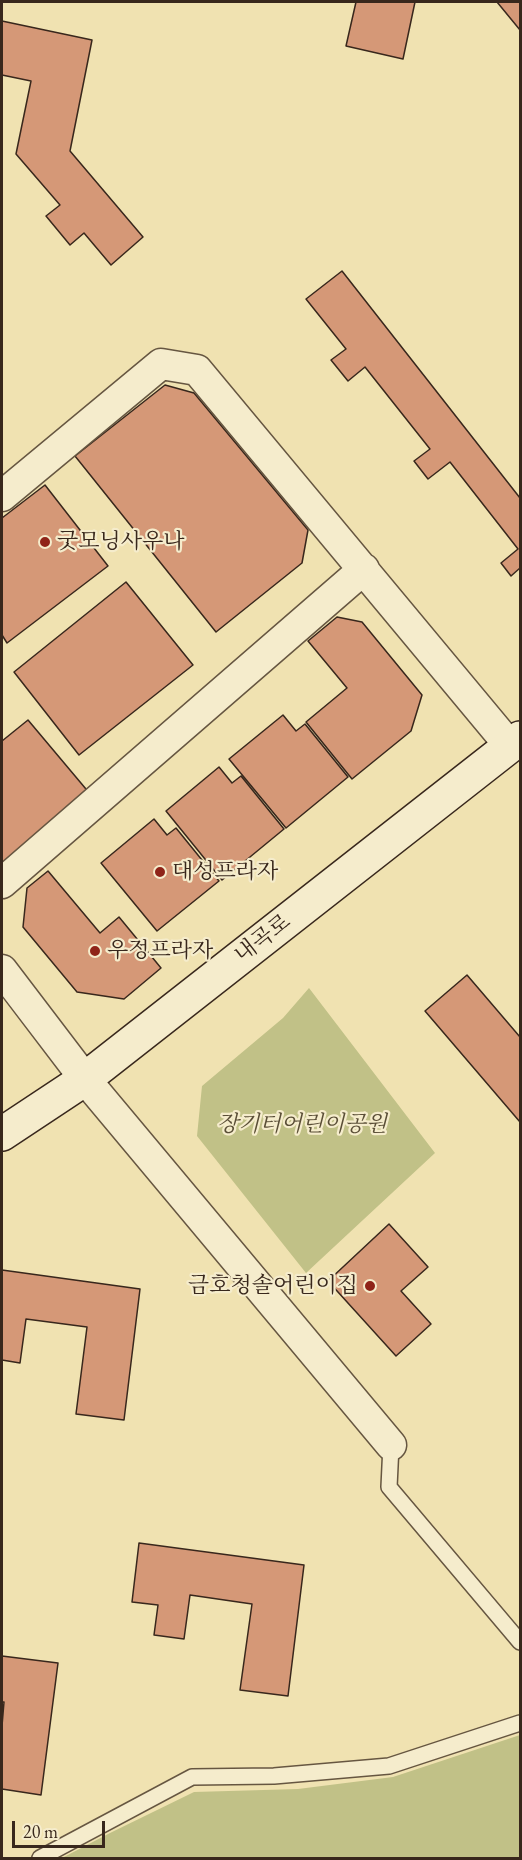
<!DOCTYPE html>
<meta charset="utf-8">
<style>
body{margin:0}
#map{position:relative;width:522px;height:1860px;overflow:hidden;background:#f0e2b1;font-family:"EB Garamond",serif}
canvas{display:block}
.frame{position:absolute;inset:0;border:3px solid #38271c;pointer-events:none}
.scale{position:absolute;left:12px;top:1821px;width:93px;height:27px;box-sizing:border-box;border:3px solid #38271c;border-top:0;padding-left:8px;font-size:18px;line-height:21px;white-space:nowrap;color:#38271c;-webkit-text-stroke:4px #f5eccc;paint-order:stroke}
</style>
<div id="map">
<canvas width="522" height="1860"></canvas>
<div class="frame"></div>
<div class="scale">20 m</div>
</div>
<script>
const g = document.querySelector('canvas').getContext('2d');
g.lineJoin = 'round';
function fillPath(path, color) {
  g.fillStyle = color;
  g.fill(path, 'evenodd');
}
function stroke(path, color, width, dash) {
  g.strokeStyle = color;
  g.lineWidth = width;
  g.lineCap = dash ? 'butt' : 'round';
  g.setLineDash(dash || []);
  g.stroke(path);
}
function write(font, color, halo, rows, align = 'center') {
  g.font = font + ' "EB Garamond","Noto Serif KR",serif';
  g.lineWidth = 4.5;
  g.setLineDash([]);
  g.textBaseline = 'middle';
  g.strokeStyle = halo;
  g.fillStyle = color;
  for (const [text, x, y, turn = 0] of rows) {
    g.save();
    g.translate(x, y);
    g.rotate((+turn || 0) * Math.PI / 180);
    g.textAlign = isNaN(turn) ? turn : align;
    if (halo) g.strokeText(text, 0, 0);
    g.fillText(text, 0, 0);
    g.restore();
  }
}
fillPath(new Path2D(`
 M309,988L435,1153L306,1273L197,1136L202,1086L283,1018Z
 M520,1735V1858H62L110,1833L194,1792L298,1789L393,1777Z`), '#c1c187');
const building = new Path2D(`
 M356,2H415L403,59L346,46Z
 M497,2H520V30Z
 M2,21L92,40L70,151L143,237L111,265L84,233L70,245L46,216L60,205L16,154L31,81L2,75Z
 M342,271L520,498V568L511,576L501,563L518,549L450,462L428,479L414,461L430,449L365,367L348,381L331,360L346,349L306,299Z
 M165,385L194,393L308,530L302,563L216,632L75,456Z
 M45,485L108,566L7,643L2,635V518Z
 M126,582L193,665L79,755L14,672Z
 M337,617L362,622L422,695L411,731L352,779L306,722L347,688L308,641Z
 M283,715L296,731L305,724L348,777L286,828L229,759Z
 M28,720L91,795L2,864V741Z
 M219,767L232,783L241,776L284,829L222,880L166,811Z
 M154,819L167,835L176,828L219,881L157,931L101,863Z
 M48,871L100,933L119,917L161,968L124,999L77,992L23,927L27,888Z
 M467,975L520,1037V1122L425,1011Z
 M389,1224L428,1267L401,1291L431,1324L396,1356L328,1281Z
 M2,1270L140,1289L124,1420L76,1414L87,1327L26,1319L20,1363L2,1360Z
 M139,1543L304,1565L288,1696L240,1690L252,1604L190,1595L184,1639L154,1635L158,1605L132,1602Z
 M2,1656L58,1663L41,1795L2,1789V1726L4,1702H2Z`);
fillPath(building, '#d59877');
stroke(building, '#38271c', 1.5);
const service = new Path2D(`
 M391,1445L389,1487L520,1642
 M40,1858L192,1777L274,1776L389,1766L520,1723`);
const minor = new Path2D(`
 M2,496L161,364L197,370L510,746
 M2,883L364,569
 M2,970L85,1079L391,1445`);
const secondary = new Path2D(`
 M2,1134L85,1079L520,738`);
stroke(service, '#665641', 18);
stroke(minor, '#665641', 33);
stroke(secondary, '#38271c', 36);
stroke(service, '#f5eccc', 15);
stroke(minor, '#f5eccc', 30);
stroke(secondary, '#f5eccc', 33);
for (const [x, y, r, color] of [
 [45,542,6,"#8f2418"],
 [160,872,6,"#8f2418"],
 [95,951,6,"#8f2418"],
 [370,1286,6,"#8f2418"]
]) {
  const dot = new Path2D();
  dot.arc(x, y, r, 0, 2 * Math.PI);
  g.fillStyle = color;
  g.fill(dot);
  stroke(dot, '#f5eccc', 2);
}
write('22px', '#38271c', '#f5eccc', [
 ["굿모닝사우나",57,542],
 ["대성프라자",172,872],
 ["우정프라자",107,951],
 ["금호청솔어린이집",358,1286,"right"]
], 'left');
write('22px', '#38271c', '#f5eccc', [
 ["내곡로",263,939,-38]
]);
write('italic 22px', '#5a4e37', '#f5eccc', [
 ["장기터어린이공원",302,1125]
]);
</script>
